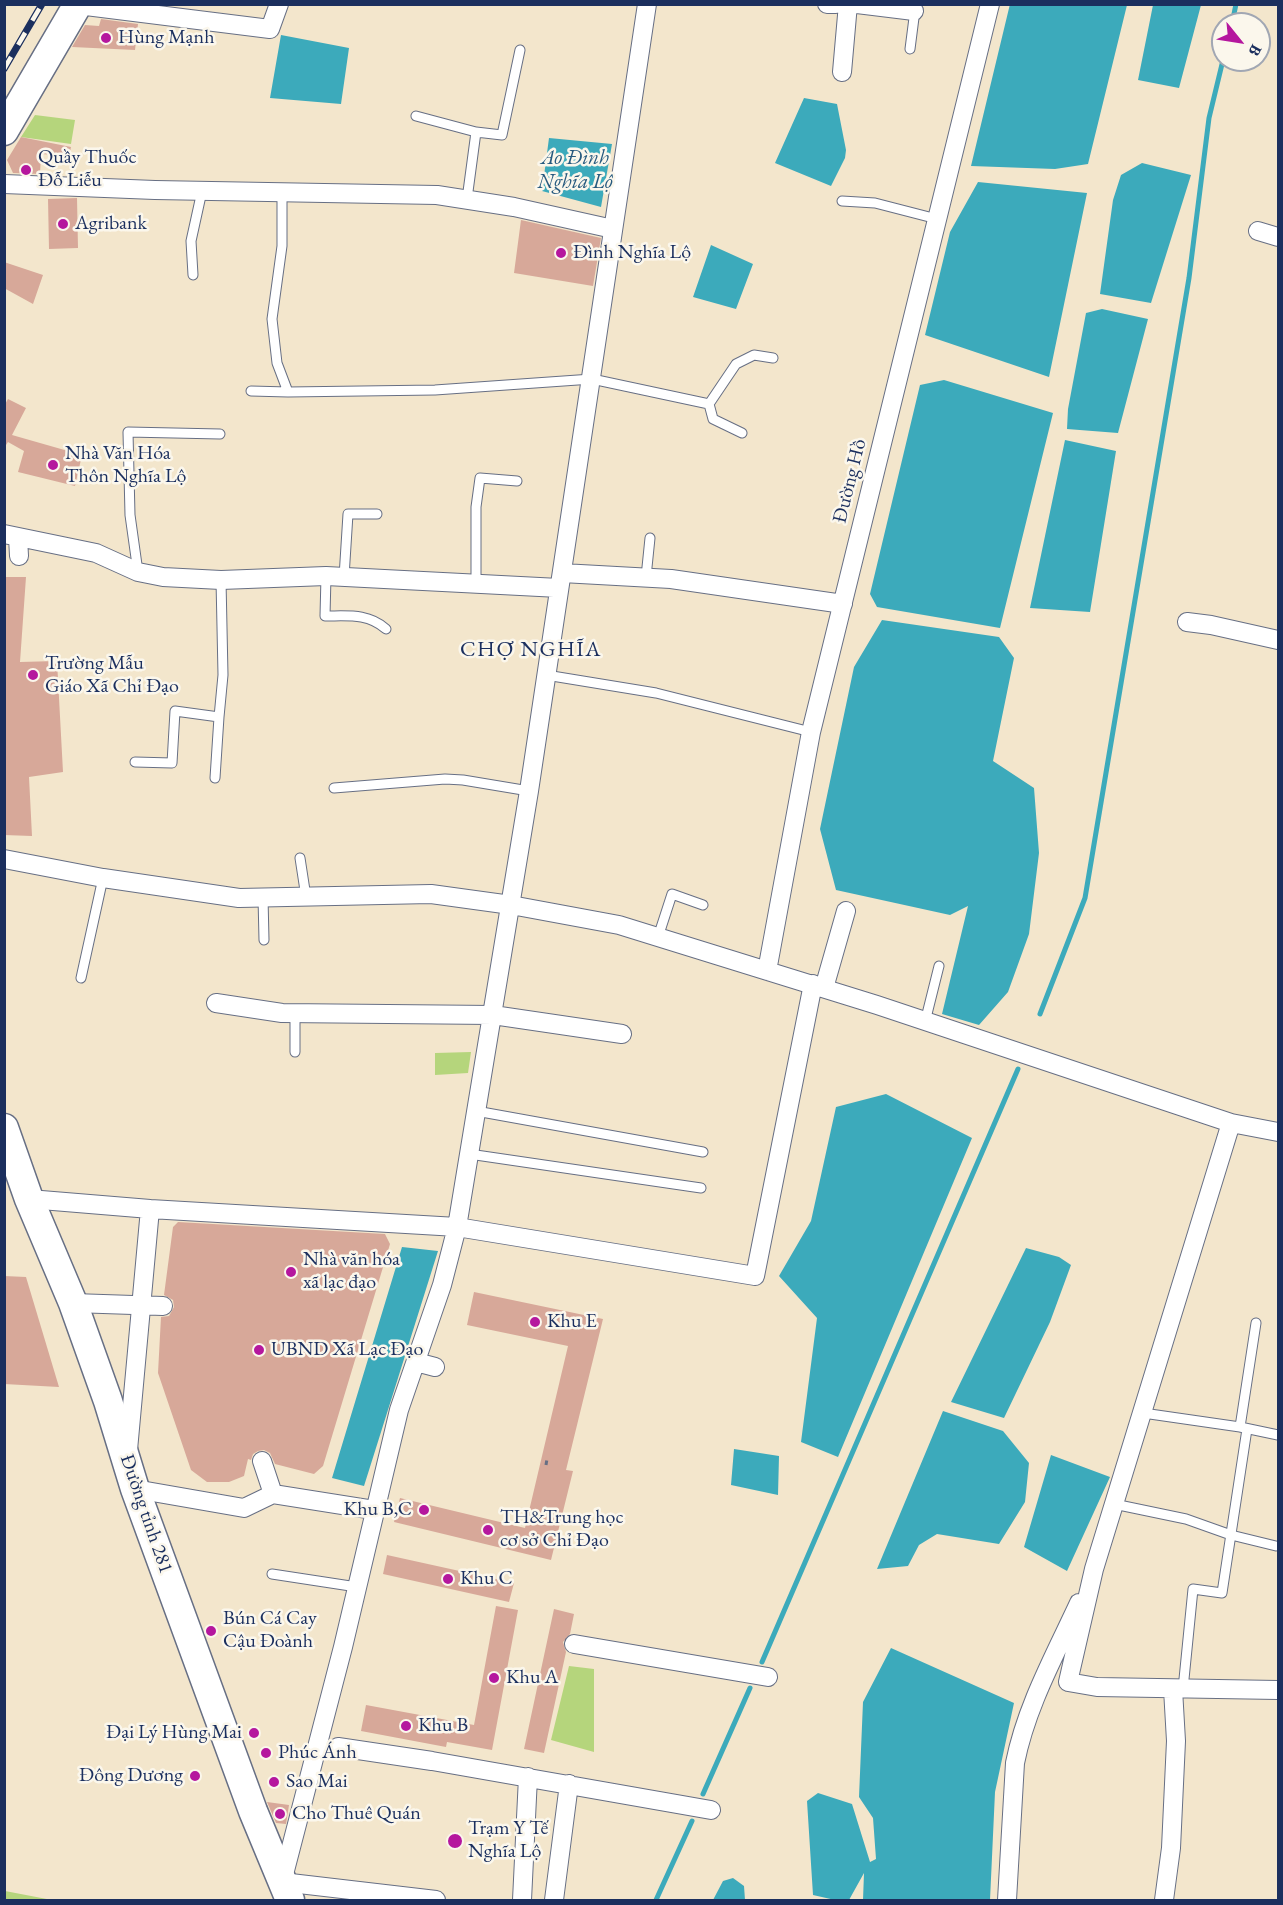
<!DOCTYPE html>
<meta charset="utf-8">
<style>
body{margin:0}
#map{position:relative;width:1283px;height:1905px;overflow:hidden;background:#f3e6cc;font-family:"EB Garamond",serif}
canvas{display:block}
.frame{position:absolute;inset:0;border:6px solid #1b2f5e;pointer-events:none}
.north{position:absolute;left:1211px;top:12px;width:60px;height:60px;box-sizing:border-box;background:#fbf7ec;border:2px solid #a1a7b3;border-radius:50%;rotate:120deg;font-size:16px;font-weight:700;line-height:24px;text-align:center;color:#1b2f5e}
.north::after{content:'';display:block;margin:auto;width:21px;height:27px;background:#b5179e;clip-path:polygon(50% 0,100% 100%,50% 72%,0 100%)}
</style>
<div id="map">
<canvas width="1283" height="1905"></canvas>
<div class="frame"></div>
<div class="north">B</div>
</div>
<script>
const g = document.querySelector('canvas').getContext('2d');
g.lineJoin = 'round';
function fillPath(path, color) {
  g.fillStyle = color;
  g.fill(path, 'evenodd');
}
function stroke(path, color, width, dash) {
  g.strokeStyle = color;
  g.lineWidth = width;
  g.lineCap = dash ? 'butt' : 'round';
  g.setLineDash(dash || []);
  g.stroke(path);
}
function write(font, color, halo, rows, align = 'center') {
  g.font = font + ' "EB Garamond",serif';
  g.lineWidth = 5;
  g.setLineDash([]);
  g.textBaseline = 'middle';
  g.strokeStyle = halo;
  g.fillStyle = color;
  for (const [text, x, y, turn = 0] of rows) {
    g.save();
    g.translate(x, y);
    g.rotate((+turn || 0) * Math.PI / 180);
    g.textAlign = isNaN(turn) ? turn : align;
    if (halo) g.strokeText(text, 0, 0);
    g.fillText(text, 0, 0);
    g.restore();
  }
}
fillPath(new Path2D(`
 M35,115L75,120L71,144L21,137Z
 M471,1052L468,1073L435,1075V1053Z
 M569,1666L594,1669V1752L551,1740Z
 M4,1891H5L52,1900H5Z`), '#b5d57c');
fillPath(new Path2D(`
 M1010,4L1127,5L1088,164L1055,169L971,166Z
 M1153,5H1201L1179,88L1138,80Z
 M281,35L349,48L341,104L270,98Z
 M804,98L837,104L846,150L845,158L831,186L775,163Z
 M549,138L612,144L601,207L542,191Z
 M1142,163L1191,175L1151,303L1100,294L1113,200L1121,175Z
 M978,182L1087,193L1049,377L925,335L950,232Z
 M711,245L753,264L736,309L693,297Z
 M1102,309L1148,319L1118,433L1067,429L1068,409L1086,313Z
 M944,380L1053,413L1000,628L877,607L870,594L920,385Z
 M1065,440L1116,451L1090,612L1030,608Z
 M882,620L999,637L1014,658L993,761L1034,788L1039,853L1029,934L1008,992L979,1025L942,1014L968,906L950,915L836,890L820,829L854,667Z
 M886,1094L972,1138L838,1457L801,1442L817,1318L779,1276L811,1221L836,1107Z
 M402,1247L438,1251L364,1486L332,1478Z
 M1026,1248L1059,1257L1071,1265L1050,1322L1004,1418L951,1402Z
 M943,1411L1003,1431L1029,1463L1025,1502L999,1544L937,1534L919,1545L908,1566L877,1569Z
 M734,1449L779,1456L778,1495L731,1485Z
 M1051,1455L1110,1477L1067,1571L1024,1547Z
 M891,1648L1014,1703L995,1792L990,1900H863L864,1873L849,1900H835L813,1895L807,1801L818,1793L852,1804L870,1862L876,1859L873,1818L859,1797L863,1702Z
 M733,1878L744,1886L745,1900H713L723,1881Z`), '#3caabb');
stroke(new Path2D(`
 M1232,24L1236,4
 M1040,1014L1085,898L1189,278L1209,118L1223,60
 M762,1662L1018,1069
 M703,1794L750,1688
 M656,1900L692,1821`), '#3caabb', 5);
fillPath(new Path2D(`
 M101,19L138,24L135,50L72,47L85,25L99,26Z
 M21,137L71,147L69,156L41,154L40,174L13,173L7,160Z
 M77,198L78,248L49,249L48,199Z
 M521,220L601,238L593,286L514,273Z
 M4,262L43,275L33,304L4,288Z
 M8,399L26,408L12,435L82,455L75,486L18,472L24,451L8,442L4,448V406Z
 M4,577H26L20,662L57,661L63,772L29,777L32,836L4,835Z
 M178,1222L385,1234L390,1244L323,1466L314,1474L275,1464L270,1453L264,1450L258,1451L253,1454L251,1460L248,1459L244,1476L229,1482H207L191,1470L158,1373L161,1317L169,1316L174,1307L173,1300L164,1295L173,1227Z
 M4,1276L26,1277L59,1387L4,1384Z
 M474,1292L603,1319L566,1470L573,1471L551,1560L394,1522L400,1498L525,1528L568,1346L467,1325Z
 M387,1555L514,1583L509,1602L383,1574Z
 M496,1606L518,1610L492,1750L447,1742L446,1747L361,1731L366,1705L474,1725Z
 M554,1609L574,1614L570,1634L563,1642L566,1652L544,1753L524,1749Z
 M267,1802L289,1805L286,1824L276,1823Z`), '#d7a899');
const lane = new Path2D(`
 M910,49L915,10
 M416,116L476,132
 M282,192V246L272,319L277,363L288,392L435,390L592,379L709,404L713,419L742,433
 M467,199L476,132L502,135L520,50
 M842,201L875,203L937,219
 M193,275L191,241L202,191
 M251,391L288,392
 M709,404L736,364L754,355L773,358
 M138,572L130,515L128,432L220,434
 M326,576L325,616C348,616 368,613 386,629
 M344,577L348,514H377
 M646,577L650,538
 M476,583V507L480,478L517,481
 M546,675L656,693L811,732
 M135,762L172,763L175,711L219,717L223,675L221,580
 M215,778L219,717
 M334,788L445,779L463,780L529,791
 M300,858L306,897
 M263,897L264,940
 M658,937L672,894L703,905
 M81,978L103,878
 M925,1022L939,966
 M295,1052V1013
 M476,1111L703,1152
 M469,1154L701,1188
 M1143,1413L1240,1427L1278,1435
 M1240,1427L1256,1323
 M1114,1504L1186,1519L1231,1535L1276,1546
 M272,1574L357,1587
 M1183,1689L1193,1589L1222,1593L1247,1429`);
const street = new Path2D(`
 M827,4H836
 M857,4L914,11
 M78,5L270,29L279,4
 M842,72L848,4
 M4,184L155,190L437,195L514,207L613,229
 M1258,231L1278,237
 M4,534L96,553L138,572L163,577L221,580L326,576L559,588
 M18,537L19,556
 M562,573L671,579L843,604
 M1187,622L1211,625L1278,640
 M4,859L103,878L239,898L431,894L511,905L619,925L877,1005L1231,1123L1278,1132
 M767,971L811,732L990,4
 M824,988L846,911
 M216,1003L282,1013L493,1015L622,1034
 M1231,1123L1094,1569L1068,1682L1097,1687L1278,1690
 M29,1199L150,1209L457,1227L755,1276L813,984
 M73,1303L163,1306
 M416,1362L435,1367
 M128,1450L150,1209
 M262,1461L273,1494
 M135,1489L244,1508L273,1494L374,1510
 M574,1644L768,1677
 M338,1747L432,1761L711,1810
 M282,1882L343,1647L399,1410L442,1285L457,1227L529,791L647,4
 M282,1882L436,1900
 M522,1900L528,1777
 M554,1900L569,1784
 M1007,1900L1015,1763C1026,1707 1055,1655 1079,1603
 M1164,1900L1171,1848L1176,1741L1173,1689`);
const primary = new Path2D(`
 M4,131L78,4
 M4,1128L29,1199L73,1303L108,1401L135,1489L253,1811L290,1900`);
stroke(lane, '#676f84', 11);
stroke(street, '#676f84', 20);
stroke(primary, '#676f84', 31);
stroke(new Path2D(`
 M546,1465L547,1459`), '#676f84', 3, [4.5, 4.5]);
stroke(lane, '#fff', 9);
stroke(street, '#fff', 18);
stroke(primary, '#fff', 28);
const rail = new Path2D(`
 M4,69L42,4`);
stroke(rail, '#1b2f5e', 7);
stroke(rail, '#fbf7ec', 4.5, [14]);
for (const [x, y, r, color] of [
 [106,38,6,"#b5179e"],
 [26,170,6,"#b5179e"],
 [63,224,6,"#b5179e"],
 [561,253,6,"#b5179e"],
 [53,465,6,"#b5179e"],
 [33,675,6,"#b5179e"],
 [291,1272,6,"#b5179e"],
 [535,1322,6,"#b5179e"],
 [259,1350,6,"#b5179e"],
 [424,1510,6,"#b5179e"],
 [488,1530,6,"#b5179e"],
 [448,1579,6,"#b5179e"],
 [211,1631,6,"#b5179e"],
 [494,1678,6,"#b5179e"],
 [406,1726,6,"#b5179e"],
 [254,1733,6,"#b5179e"],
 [266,1753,6,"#b5179e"],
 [195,1776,6,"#b5179e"],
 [274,1782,6,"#b5179e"],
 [280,1814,6,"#b5179e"],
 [455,1841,8,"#b5179e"]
]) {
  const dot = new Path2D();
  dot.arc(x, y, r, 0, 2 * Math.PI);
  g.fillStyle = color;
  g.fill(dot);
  stroke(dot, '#fbf7ec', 2);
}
write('20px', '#1b2f5e', '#fbf7ec', [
 ["Hùng Mạnh",118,38],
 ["Quầy Thuốc",38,158],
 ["Đỗ Liễu",38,181],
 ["Agribank",75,224],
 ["Đình Nghĩa Lộ",573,253],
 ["Nhà Văn Hóa",65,454],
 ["Thôn Nghĩa Lộ",65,477],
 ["Trường Mẫu",45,664],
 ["Giáo Xã Chỉ Đạo",45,687],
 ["Nhà văn hóa",303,1260],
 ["xã lạc đạo",303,1283],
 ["Khu E",547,1322],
 ["UBND Xã Lạc Đạo",271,1350],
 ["Khu B,C",412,1510,"right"],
 ["TH&Trung học",500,1518],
 ["cơ sở Chỉ Đạo",500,1541],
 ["Khu C",460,1579],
 ["Bún Cá Cay",223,1619],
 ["Cậu Đoành",223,1642],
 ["Khu A",506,1678],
 ["Khu B",418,1726],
 ["Đại Lý Hùng Mai",242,1733,"right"],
 ["Phúc Ánh",278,1753],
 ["Đông Dương",183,1776,"right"],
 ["Sao Mai",286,1782],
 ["Cho Thuê Quán",292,1814],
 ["Trạm Y Tế",468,1829],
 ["Nghĩa Lộ",468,1852]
], 'left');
write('20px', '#1b2f5e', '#fbf7ec', [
 ["Đường Hồ",850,481,-76],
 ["Đường tỉnh 281",146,1514,71]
]);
write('italic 21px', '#275a7f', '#fbf7ec', [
 ["Ao Đình",575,158],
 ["Nghĩa Lộ",575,182]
]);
g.letterSpacing = '1.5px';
write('22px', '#1b2f5e', '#fbf7ec', [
 ["CHỢ NGHĨA",531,650]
]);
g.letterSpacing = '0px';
</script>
